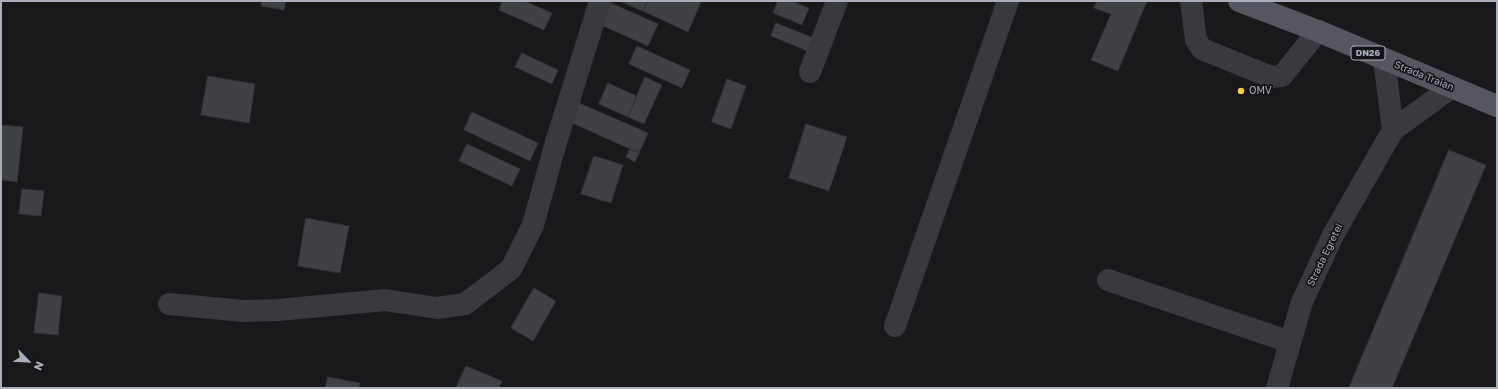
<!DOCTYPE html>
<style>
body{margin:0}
#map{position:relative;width:1498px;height:389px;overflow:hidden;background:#19191b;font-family:"Golos Text",sans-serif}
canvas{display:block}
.frame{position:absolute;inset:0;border:2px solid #aaadbb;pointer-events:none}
.north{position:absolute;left:8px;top:341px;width:40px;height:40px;-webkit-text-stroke:3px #141416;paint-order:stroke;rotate:114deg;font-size:11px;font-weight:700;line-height:16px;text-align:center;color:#aaadbb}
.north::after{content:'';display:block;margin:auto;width:14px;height:18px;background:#aaadbb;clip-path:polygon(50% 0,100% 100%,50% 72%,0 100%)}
</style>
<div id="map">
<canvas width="1498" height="389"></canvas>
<div class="frame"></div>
<div class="north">N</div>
</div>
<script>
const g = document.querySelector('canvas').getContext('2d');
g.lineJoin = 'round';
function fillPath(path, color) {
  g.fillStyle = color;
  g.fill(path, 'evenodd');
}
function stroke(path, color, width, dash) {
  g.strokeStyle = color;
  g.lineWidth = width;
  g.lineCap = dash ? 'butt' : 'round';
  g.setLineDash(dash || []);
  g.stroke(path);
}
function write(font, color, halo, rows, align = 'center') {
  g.font = font + ' "Golos Text",sans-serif';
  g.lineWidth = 3.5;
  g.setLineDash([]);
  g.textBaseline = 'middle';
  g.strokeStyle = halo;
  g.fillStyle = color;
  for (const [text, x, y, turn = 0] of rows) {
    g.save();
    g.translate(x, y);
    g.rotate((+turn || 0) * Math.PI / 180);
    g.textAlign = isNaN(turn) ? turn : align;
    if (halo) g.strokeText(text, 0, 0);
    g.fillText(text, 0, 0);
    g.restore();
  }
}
const building = new Path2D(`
 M262,1H286L284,10L261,6Z
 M503,1H524L552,13L544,30L499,10Z
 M620,1H648L643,11Z
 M648,1H699L701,2L688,32L643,11Z
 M778,1H792L809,8L802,25L773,13Z
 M1097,1H1147L1118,71L1091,60L1111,14L1094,8Z
 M611,3L658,24L648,46L601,25Z
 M776,23L816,39L810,52L771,36Z
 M637,46L690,70L682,88L629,64Z
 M522,53L558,70L552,84L515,67Z
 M208,76L255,84L249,123L201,115Z
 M645,77L662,85L644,124L628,117Z
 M727,79L746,86L731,129L712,122Z
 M608,83L637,96L628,117L599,104Z
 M579,103L648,133L639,153L570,122Z
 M472,112L538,143L530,161L464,130Z
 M806,124L847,137L829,191L789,178Z
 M1,125L23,127L17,182L1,180Z
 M467,144L520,169L512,186L459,161Z
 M630,149L639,153L635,162L626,157Z
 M1449,150L1486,165L1392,388H1349Z
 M594,156L623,165L611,203L581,194Z
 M22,189L44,191L41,216L19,214Z
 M306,218L349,226L340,273L298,266Z
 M534,288L556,301L533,341L511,328Z
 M39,293L62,296L58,335L34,333Z
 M466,366L502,381L499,388H456Z
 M328,377L360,383L359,388H325Z`);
fillPath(building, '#404145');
stroke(building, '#333237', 1);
stroke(new Path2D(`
 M1191,1L1196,40L1202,49L1271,77L1282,76L1318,31
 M1384,59L1393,130L1452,87
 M810,72L837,1
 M1108,280L1290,342
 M169,304L244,311L278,310L385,300L437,308L465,304L511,269L533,225L556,142L600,1
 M895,326L1008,1
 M1277,388L1302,302L1333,235L1393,130`), '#393a40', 22);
stroke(new Path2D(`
 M1239,1L1318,31L1497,106`), '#55565f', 22);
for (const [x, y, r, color] of [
 [1241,91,4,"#fbd031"]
]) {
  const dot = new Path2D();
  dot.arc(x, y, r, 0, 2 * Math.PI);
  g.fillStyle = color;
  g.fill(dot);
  stroke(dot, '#141416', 1.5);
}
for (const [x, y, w] of [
 [1368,53,34]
]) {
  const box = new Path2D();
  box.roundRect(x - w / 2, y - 7, w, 14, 3);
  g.fillStyle = '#141416';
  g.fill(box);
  stroke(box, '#aaadbb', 1);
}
write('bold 9px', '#aaadbb', null, [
 ["DN26",1368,53]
]);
write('10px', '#aaadbb', '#141416', [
 ["Strada Traian",1424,76,22],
 ["Strada Egretei",1325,255,-64]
]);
write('10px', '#aaadbb', '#141416', [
 ["OMV",1249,91]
], 'left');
</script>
